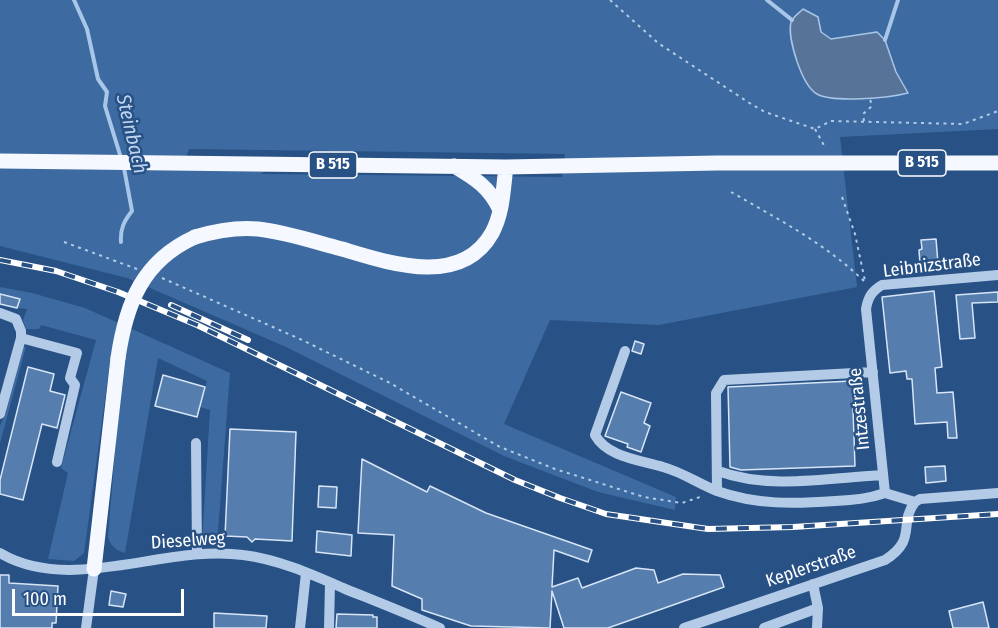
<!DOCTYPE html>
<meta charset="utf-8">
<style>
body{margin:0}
#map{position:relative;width:998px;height:628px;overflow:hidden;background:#285185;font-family:"Fira Sans Condensed",sans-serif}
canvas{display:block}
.scale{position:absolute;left:12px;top:589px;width:172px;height:27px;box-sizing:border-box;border:3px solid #fff;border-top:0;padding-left:8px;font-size:18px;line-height:21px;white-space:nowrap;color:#fff;-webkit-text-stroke:4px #285185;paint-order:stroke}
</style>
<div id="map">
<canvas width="998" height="628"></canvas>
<div class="scale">100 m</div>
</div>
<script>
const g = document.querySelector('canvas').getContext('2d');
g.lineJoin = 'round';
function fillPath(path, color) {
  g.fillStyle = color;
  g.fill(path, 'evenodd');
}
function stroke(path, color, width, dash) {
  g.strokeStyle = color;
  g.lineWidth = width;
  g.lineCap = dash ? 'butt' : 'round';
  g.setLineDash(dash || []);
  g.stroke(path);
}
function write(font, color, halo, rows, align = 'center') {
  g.font = font + ' "Fira Sans Condensed",sans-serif';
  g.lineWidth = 5;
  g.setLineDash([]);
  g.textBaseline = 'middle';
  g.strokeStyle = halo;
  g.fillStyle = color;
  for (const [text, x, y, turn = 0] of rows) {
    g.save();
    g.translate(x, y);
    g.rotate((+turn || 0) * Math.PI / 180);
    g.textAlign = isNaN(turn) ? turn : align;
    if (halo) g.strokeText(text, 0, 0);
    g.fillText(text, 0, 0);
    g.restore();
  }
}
fillPath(new Path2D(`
 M0,0H998V129L840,137L857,287L659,325L550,320L504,424L676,497L675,510L598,492L504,456L286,347L127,278L0,246ZM189,149L565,154L562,177L261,174L273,165L184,163Z
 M0,287L32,293L85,308L230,373L217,544L202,543L210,410L200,407L207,381L158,358L125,553C115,550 111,546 108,537L118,416L111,355L84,553L74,561L48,559L68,473L61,468L96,340L41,325L39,329H26L23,320L27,309L18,308L19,299L0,294Z
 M22,347H26L0,443V426L6,412Z`), '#3d6ba1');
const water = new Path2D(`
 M803,9L818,17L821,32L831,39L877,32L885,40L896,72L908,93C889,98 833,103 817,94C802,86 787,38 791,22C793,17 799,13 803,9Z`);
fillPath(water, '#577397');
stroke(water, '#a8c6e8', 1.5);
stroke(new Path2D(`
 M74,0L87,29L98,79L107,92L105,106L121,158
 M767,0L792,20
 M885,40L898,0
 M121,242C120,229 124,221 132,211L124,168`), '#a8c6e8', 4);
const building = new Path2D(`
 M936,239L938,263L920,264L919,250L922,249L921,240Z
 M934,291L942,367L935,368L937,393L953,392L957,438H948L947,422L915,424L912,379H907L906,371L890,373L882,297Z
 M998,292V302L972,303L975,338L960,339L956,295Z
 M0,294L20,299L17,308L0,304Z
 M635,341L644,344L641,354L632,351Z
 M28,367L54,374L50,391L65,395L57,428L42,424L23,500L0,494V480Z
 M163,375L205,387L197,417L155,406Z
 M852,381L855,466L741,470L730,467L728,387Z
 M621,392L651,403L644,423L650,426L641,452L627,447L628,444L605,436Z
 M230,429L296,432L292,541L255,539L252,542L247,537L225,536Z
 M362,459L427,492L430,486L486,513L592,550L588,562L554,550L552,587L578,578L582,588L636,568L654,570L658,583L683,574L720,575L724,587L608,628H564L552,591L550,628L471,626L422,610V599L392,586L394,535L358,533Z
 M945,466L946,481L926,483L925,467Z
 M319,486L337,487L336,508L318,507Z
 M317,531L352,535L351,556L316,552Z
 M0,575H9V583L58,586L56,623H52V628H0Z
 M111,591L126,594L123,607L109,605Z
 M983,602L989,628H953L949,611Z
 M214,613L267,616L266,628H214Z
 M337,614L373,615V617H377V628H336Z`);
fillPath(building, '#557dae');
stroke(building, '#d7e5f6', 1.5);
stroke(new Path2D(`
 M610,0L658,43L751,104L765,112L815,129L831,121L963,124L998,111
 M864,121L863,114L872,106L870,99
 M815,129L825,147
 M731,192C778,219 826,244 865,282
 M842,197L855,234L865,281
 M64,242L137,269
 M162,278L300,339L390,383L500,447L555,469L644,497L682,503L703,496`), '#b3cbe7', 2, [3, 4.5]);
stroke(new Path2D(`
 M0,313L16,319L21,331V338L0,414
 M21,338L77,353L70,378L75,385L57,462
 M625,351L595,435C607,457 640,460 663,467C682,472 699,484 717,491C756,505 795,504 835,501C853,500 868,499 885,493
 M196,443L197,554
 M718,471C769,490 829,478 883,475
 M717,491L716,393L724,380L873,372
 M915,502L885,493L866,309C868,297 872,291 882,285L998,275
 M915,502L920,499L998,493
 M0,553C71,595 165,544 243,555C277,559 311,574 343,588C375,601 408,614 440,628
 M813,584L818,608L817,628
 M86,628L94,569
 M300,628L306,573
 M329,628L330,583
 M684,628L885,560C918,539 898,524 915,502
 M764,628L818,608`), '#b3cbe7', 10);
stroke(new Path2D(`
 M0,161L506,167L717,163H998
 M454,166C475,178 490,188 500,210
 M195,237C215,231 236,227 258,229C286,232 315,242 342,249C389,263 461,288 492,233C503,213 503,189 506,167
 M94,569L118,358`), '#f5f8fe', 15);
const rail = new Path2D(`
 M0,260L56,271L118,292L197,325L515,480L560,498L606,514L708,529L793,527L998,514
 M171,305L248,340`);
stroke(rail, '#fff', 6);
stroke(rail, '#285185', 4, [11]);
stroke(new Path2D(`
 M118,358C126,304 142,261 195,237`), '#f5f8fe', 15);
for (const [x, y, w] of [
 [922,163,48],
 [333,165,48]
]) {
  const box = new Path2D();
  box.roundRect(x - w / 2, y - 13, w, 26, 4.5);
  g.fillStyle = '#285185';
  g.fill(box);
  stroke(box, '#fff', 1.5);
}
write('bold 16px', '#fff', null, [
 ["B 515",922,163],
 ["B 515",333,165]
]);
write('18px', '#fff', '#285185', [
 ["Leibnizstraße",932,266,-7],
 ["Intzestraße",860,409,-96],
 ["Dieselweg",188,541,-4],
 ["Keplerstraße",811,567,-19]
]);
write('italic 20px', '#bfd5ef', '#285185', [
 ["Steinbach",131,134,77]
]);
</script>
